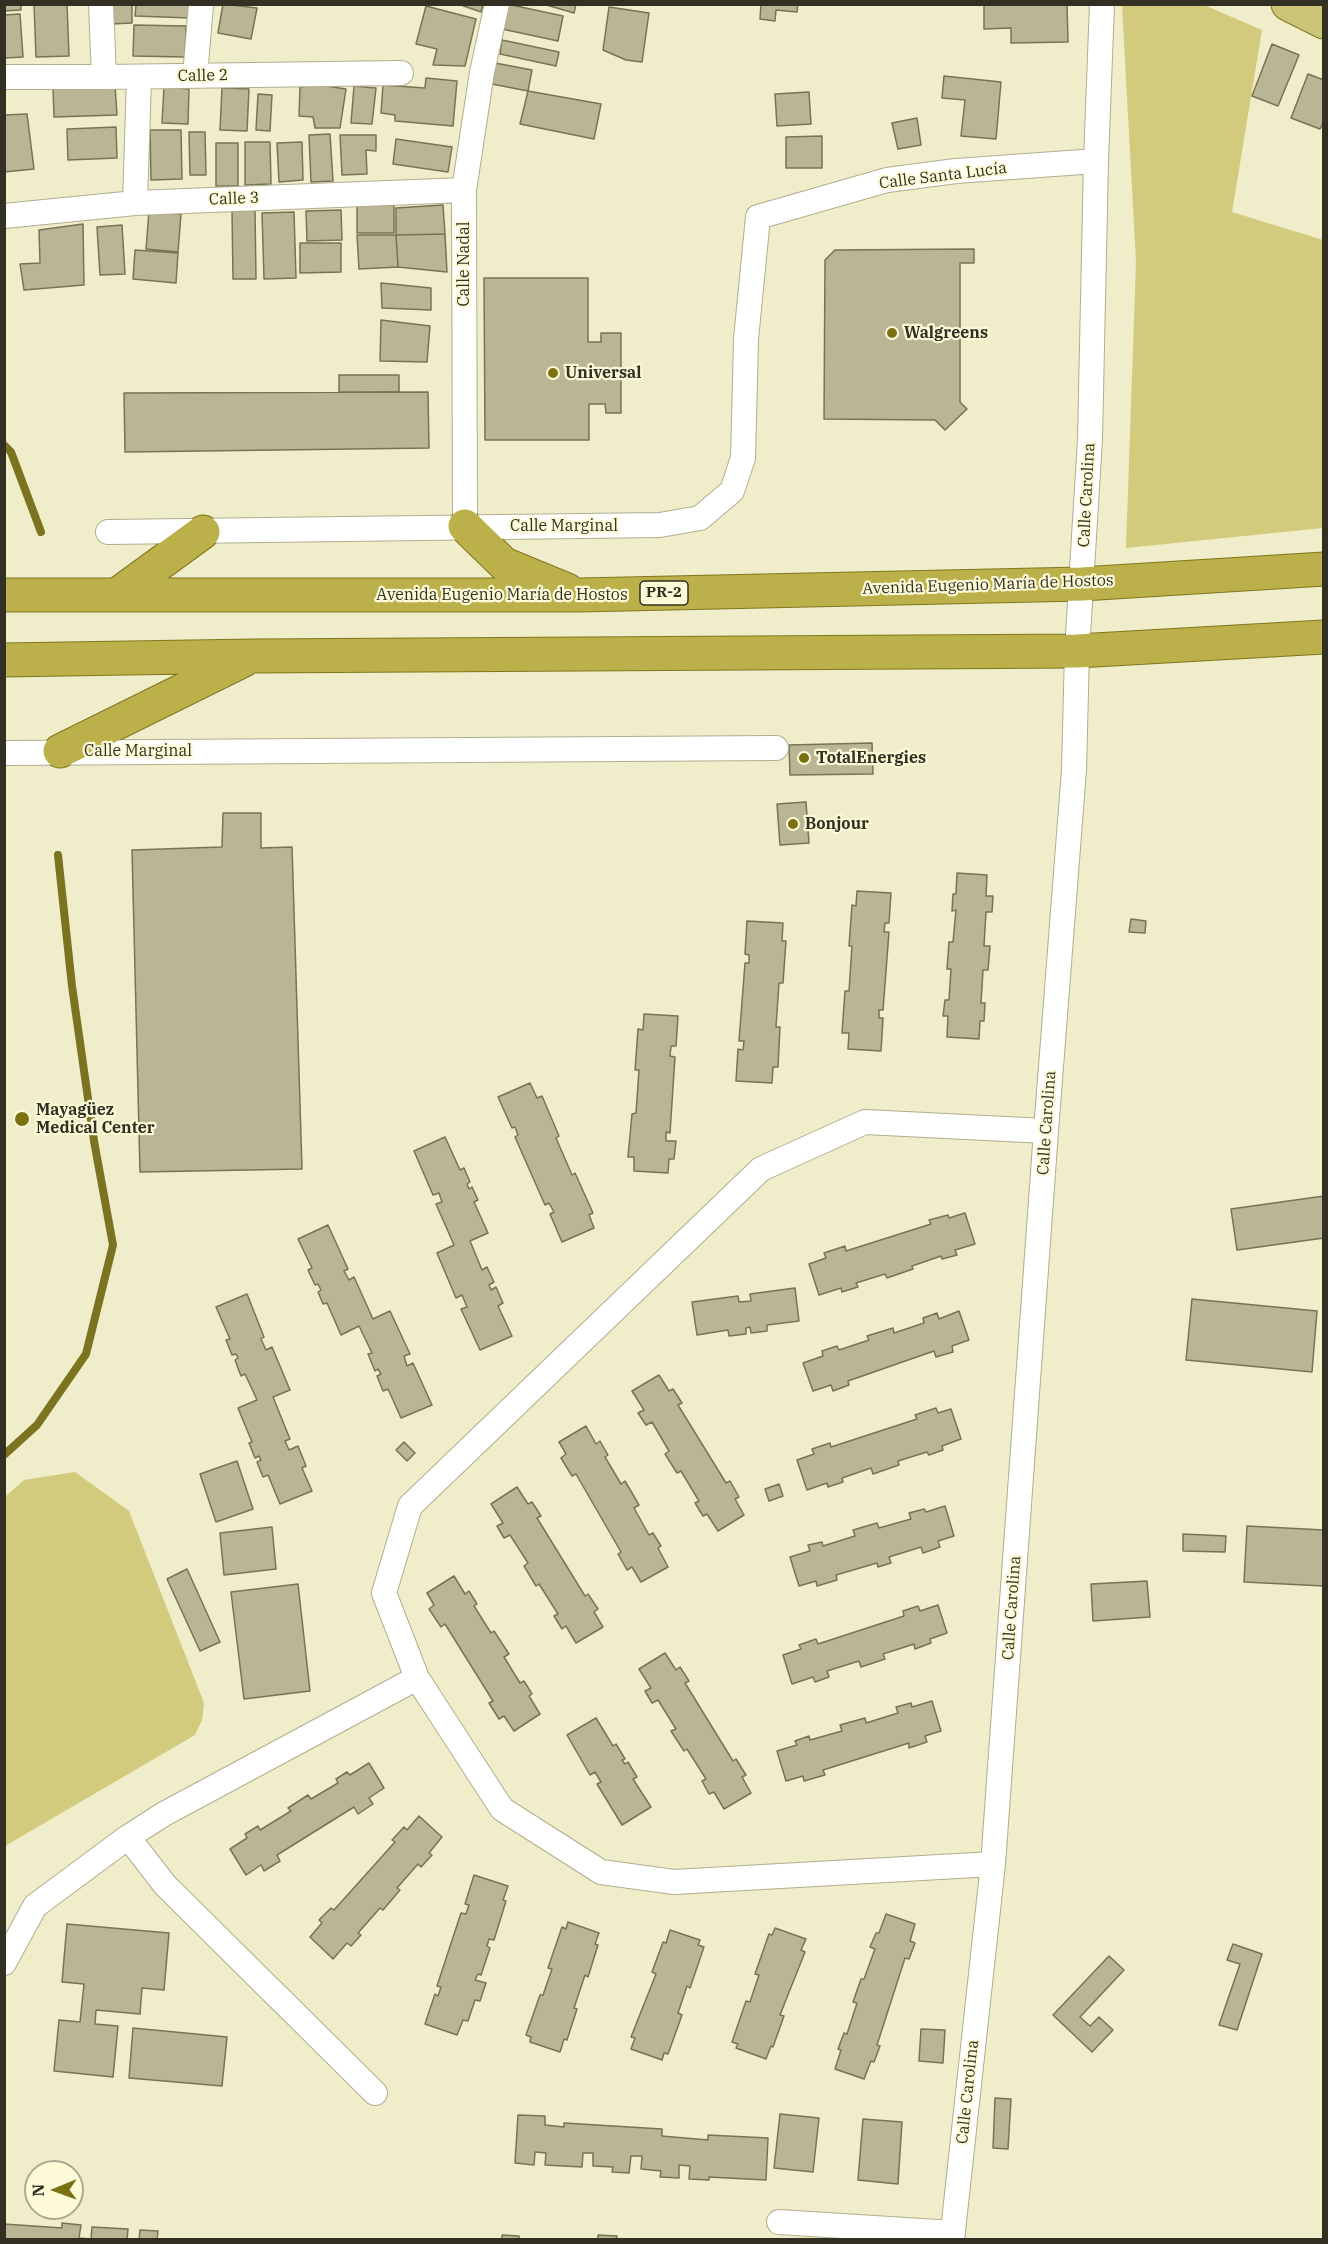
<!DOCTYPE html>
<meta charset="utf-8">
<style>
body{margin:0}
#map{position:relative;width:1328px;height:2244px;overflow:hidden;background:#f0edca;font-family:"IBM Plex Serif",serif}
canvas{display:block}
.frame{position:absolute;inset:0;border:6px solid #313023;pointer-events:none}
.north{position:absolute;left:24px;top:2160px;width:60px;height:60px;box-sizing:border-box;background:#fdfad8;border:2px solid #aba990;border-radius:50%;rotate:269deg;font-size:16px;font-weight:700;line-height:24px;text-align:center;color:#313023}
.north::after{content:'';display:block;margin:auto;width:21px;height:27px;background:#7b7112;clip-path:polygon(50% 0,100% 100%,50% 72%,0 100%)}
</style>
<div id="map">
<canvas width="1328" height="2244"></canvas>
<div class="frame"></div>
<div class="north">N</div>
</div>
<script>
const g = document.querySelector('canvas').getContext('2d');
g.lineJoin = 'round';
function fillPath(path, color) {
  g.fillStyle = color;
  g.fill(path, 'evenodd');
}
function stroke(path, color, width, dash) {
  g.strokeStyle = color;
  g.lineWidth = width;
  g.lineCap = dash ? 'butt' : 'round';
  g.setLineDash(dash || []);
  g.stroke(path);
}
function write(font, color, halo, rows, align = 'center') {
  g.font = font + ' "IBM Plex Serif",serif';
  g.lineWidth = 4.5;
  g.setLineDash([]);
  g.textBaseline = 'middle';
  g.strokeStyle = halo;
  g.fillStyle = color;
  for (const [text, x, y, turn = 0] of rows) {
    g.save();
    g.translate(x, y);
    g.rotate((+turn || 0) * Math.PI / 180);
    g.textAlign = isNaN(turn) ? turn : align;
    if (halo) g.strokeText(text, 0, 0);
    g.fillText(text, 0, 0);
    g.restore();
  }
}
fillPath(new Path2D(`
 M1122,5H1204L1262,30L1232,212L1323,240V528L1126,548L1136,262Z
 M75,1472L129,1511L204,1703L202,1720L195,1735L5,1846V1497L24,1480Z`), '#d2ca7d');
stroke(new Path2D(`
 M4,445L11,452L41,532
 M4,1455L37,1425L86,1354L113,1245L94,1141L72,986L58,855`), '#7c7320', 8);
const building = new Path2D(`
 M4,4H21V10L4,11Z
 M34,4H67L69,56L36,57Z
 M110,4H132V23L111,24Z
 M136,4H190V18L135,16Z
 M223,4L257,8L251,39L218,33Z
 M458,4H483L481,12Z
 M507,4L563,16L558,41L502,29Z
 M543,4H576L574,13Z
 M761,4H798L797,12L776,10L775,21L760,19Z
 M984,4H1067L1068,42L1011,43V28L984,29Z
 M426,6L476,19L465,66L433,65L437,49L416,44Z
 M609,7L649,13L642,62L626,60L603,50Z
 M20,14L23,57L4,58V15Z
 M134,25L186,26L185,57L133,56Z
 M502,40L559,52L556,66L500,54Z
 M1272,44L1299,55L1278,106L1252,96Z
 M495,63L532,70L528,91L492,84Z
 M1308,74L1324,80V121L1320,129L1291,118Z
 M944,76L1001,82L996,139L961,136L965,100L942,98Z
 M426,78L457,81L453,126L395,121V115L381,113L383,85L425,88Z
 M115,85L117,115L54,117L53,87Z
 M319,85L346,89L340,128H315L313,117L299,116L300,87Z
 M354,86L376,88L372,124L351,123Z
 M164,87L189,89L188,124L162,123Z
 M222,88L249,89L247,131L220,130Z
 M528,91L601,104L594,139L520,124Z
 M809,92L811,124L777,126L775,94Z
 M258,94L272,95L270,131L256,130Z
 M27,114L34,169L4,172V115Z
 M917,118L921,145L898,149L892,123Z
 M116,127L117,158L68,160L67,129Z
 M150,130H181L182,179L151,180Z
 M189,132H205L206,175H190Z
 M330,134L333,181L311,182L309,135Z
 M340,135H376V151L366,150L367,174L342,175Z
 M822,136V168H786V137Z
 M396,139L452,147L448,172L393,164Z
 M245,142H270L271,184L245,185Z
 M302,142L303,180L279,182L277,143Z
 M216,143H238V186H216Z
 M357,205H394V233H357Z
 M443,205L445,234L396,235V208Z
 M255,210L256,279H233L232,211Z
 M341,210L342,240L307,241L306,211Z
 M149,211L181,214L178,252L146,249Z
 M294,212L296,278L264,279L262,213Z
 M83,224L84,285L24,290L20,264L40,263L39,230Z
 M122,225L125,274L100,275L97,227Z
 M445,234L447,272L398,267L396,235Z
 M357,235H396L398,267L359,269Z
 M300,243H341V272L300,273Z
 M974,249V263H960V402L967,409L945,430L935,420L824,419L825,260L835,250Z
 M135,250L178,253L176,283L133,279Z
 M484,278H588V342H601V333H621V413H606L605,404H589V440H485Z
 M381,283L431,288V310L382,308Z
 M381,320L430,326L427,362L380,361Z
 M339,375H399V392H339Z
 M428,392L429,448L125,452L124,393Z
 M872,743L873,774L790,775L789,745Z
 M806,802L809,843L780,845L777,804Z
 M223,813H261V848L292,847L302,1169L140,1172L132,850L222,847Z
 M957,873L987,875L986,896H993L992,912H986L984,946H990L988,970H983L981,1003H985L984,1021H980L979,1039L947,1037L948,1016H943L945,1000H949L951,969H947L949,942H953L956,910L952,911L953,894H956Z
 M857,891L891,893L889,923H885L884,932H889L883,1010H879V1018H883L881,1051L848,1049L849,1033H842L845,991H849L852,946H849L852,905L856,906Z
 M1131,919L1146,921L1145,933L1129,932Z
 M747,921L783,923L782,941H786L783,983H779L776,1027H780L778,1067H773L772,1083L736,1081L738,1049L743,1050L744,1041H739L745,963H749V955L745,954Z
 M644,1014L678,1016L676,1046H671L670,1056L675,1057L670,1133L666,1132V1141H676L674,1159H669L668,1173L634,1171V1157H628L632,1114L636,1113L639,1070H635L638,1029L643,1030Z
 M530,1083L537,1098L542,1096L559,1136L556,1138L572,1175L575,1173L593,1213L589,1215L594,1228L562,1242L550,1214L554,1212L549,1203L545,1205L515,1137L518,1135L515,1127L512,1128L498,1097Z
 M445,1137L460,1170L464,1168L470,1182L467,1184L469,1189L472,1187L478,1200L474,1202L488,1233L470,1241L482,1270L487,1267L494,1282L489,1285L491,1290L496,1287L503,1303L498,1306L512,1336L480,1350L461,1309L467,1307L462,1295L456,1298L437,1253L454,1245L436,1204L442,1202L439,1193L433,1195L414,1151Z
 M1324,1196V1238L1237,1250L1231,1209Z
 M965,1213L975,1244L955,1250L957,1255L942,1259L941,1256L912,1266L913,1269L887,1278L885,1274L856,1283L858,1287L842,1292L841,1288L819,1295L809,1264L826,1258L824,1253L845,1246L846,1251L931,1224L929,1220L948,1215L949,1218Z
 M328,1225L348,1269L344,1271L349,1280L354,1277L373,1319L390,1311L410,1354L404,1356L407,1366L413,1363L432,1405L401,1418L388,1389L383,1391L377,1376L381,1374L378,1369L375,1371L368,1354L372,1353L359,1326L341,1335L327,1303L323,1304L318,1292L321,1290L318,1284L315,1285L308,1270L312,1268L298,1239Z
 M795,1288L799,1321L767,1325V1331L751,1333L750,1327L746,1328V1334L729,1336L728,1330L697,1335L692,1302L738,1296L739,1302L751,1301L750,1294Z
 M247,1294L264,1337L261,1339L266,1350L272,1347L290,1390L273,1397L290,1439L285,1441L289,1450L298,1446L306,1466L302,1468L312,1491L280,1504L268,1475L263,1477L257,1462L261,1460L259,1456L255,1458L249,1443L252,1442L238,1408L257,1400L245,1374L241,1376L235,1360L238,1358L236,1354L232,1355L226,1340L230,1339L216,1307Z
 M1192,1299L1317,1311L1312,1372L1186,1360Z
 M959,1311L969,1340L952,1346L953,1352L936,1357L934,1351L848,1381L849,1385L833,1391L831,1385L813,1391L803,1363L823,1356L822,1351L837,1346L839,1350L869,1340L867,1336L893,1328L894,1333L924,1323L923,1318L937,1313L939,1319Z
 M659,1375L669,1391L673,1389L682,1403L678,1405L726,1483L730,1481L739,1497L735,1499L744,1515L718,1531L707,1514L703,1516L695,1503L699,1501L681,1471L677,1473L665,1454L669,1451L652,1422L646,1425L638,1413L644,1410L632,1391Z
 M936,1408L938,1413L951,1409L961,1439L942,1446L943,1450L929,1455L927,1452L898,1461L899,1465L873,1474L871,1468L842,1478L843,1482L828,1487L827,1483L807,1490L797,1460L814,1454L812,1449L830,1443L831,1447L917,1419L915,1415Z
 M586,1426L596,1444L600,1441L608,1455L605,1457L621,1484L625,1481L639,1505L634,1508L649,1535L653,1533L661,1546L658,1548L668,1567L641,1582L632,1567L627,1570L618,1554L621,1552L576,1474L572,1476L561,1458L566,1454L559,1442Z
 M404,1442L415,1453L407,1461L396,1450Z
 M237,1461L253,1509L216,1522L200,1474Z
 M779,1484L783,1496L769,1501L765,1489Z
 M517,1487L528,1504L532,1502L541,1516L537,1518L585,1596L588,1594L598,1609L594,1612L603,1627L576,1643L566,1626L562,1629L554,1616L558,1614L539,1584L536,1586L524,1566L528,1563L510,1535L504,1538L497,1526L503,1523L491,1504Z
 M945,1506L954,1536L938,1541L940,1547L923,1553L921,1547L889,1557L891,1563L878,1567L877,1563L836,1575L837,1580L817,1586L816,1581L799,1586L790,1557L810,1551L808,1545L822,1542L823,1546L855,1536L853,1530L877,1523L879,1528L911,1519L909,1513L924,1509L926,1512Z
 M1247,1526L1324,1530V1586L1244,1582Z
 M272,1527L276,1569L224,1575L220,1533Z
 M1183,1534L1226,1536L1225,1552L1183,1551Z
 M187,1569L220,1642L200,1651L167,1579Z
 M454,1576L465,1594L469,1591L477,1604L474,1606L491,1633L494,1631L509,1654L504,1657L520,1683L524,1681L532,1694L529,1696L540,1714L514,1731L504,1716L499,1719L489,1703L493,1701L445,1624L441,1627L429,1609L434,1605L427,1593Z
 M1147,1581L1150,1617L1093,1621L1091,1584Z
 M298,1584L310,1691L244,1699L231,1592Z
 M938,1605L947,1633L930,1639L931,1643L915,1649L914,1644L883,1654L885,1659L861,1667L859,1661L827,1671L829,1677L815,1682L813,1677L792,1684L783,1655L801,1649L799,1645L816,1639L818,1644L904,1616L903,1611L918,1606L920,1611Z
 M665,1653L676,1670L680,1667L689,1681L685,1683L733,1761L736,1759L746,1775L742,1777L751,1793L724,1809L714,1792L709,1794L702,1781L706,1779L687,1749L684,1751L671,1731L676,1729L658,1700L652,1703L645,1691L651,1688L639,1669Z
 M932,1701L941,1731L925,1736L927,1742L909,1748V1743L823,1770L825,1775L804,1781L803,1776L786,1781L777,1751L797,1745L795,1741L809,1736L810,1740L842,1731L840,1725L865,1718L866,1723L898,1713L896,1707L911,1703L912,1707Z
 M596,1718L613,1746L616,1744L625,1759L622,1760L625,1764L628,1762L637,1777L633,1779L651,1807L622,1825L597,1784L601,1782L595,1772L590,1775L567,1735Z
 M369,1763L384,1788L369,1798L373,1804L358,1814L354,1807L277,1855L280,1861L264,1871L261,1865L246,1875L230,1849L247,1838L245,1834L258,1826L260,1830L291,1811L288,1808L308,1795L311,1799L338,1783L336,1779L347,1772L350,1775Z
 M419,1816L442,1837L429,1853L432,1855L421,1867L418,1864L397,1888L400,1890L383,1910L380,1908L358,1933L361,1935L351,1946L347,1943L333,1959L310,1937L322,1923L319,1920L331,1908L334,1910L395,1842L392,1840L404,1827L407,1830Z
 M474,1875L508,1886L503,1900L506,1901L494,1940L489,1939L487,1946L490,1948L481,1975L478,1974L475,1980L486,1983L480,2001L475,2000L468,2021L463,2020L457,2035L425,2024L435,1994L438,1996L441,1987L437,1986L461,1913L466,1914L469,1905L465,1904Z
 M886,1914L915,1924L910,1941L915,1943L909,1959L905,1958L877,2045L880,2046L874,2062L871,2061L864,2079L835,2069L841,2050L838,2049L844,2033L847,2034L857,2003L853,2002L861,1979H864L875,1949L870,1947L876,1933H879Z
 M568,1922L599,1933L595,1944L598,1945L588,1977L585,1975L574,2008L577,2009L567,2040L564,2039L560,2052L530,2042L531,2037L526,2035L540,1995H543L552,1969L548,1968L562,1927L566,1929Z
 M67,1924L169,1933L164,1990L142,1988L140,2014L96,2010L95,2024L118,2026L113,2077L54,2071L59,2020L80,2022L84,1984L62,1982Z
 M775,1928L806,1939L801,1950L805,1952L780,2015L784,2016L773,2047L771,2046L766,2059L736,2048L738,2044L732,2042L746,2001L750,2002L759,1975L755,1974L769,1934L772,1935Z
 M670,1930L700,1940L698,1945L704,1947L690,1988L687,1986L678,2013L682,2015L668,2054L664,2053L662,2060L631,2049L635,2038L631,2037L656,1974L652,1972L663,1942L666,1943Z
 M1233,1944L1262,1954L1237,2030L1219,2025L1240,1964L1227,1960Z
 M1109,1956L1124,1970L1080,2017L1090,2026L1099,2017L1113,2030L1092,2052L1053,2015Z
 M133,2028L227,2037L222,2086L129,2078Z
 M921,2029L945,2030L943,2063L919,2061Z
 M995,2098L1011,2099L1008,2149L993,2148Z
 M780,2114L819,2118L813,2172L774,2168Z
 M518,2115L545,2116V2125L564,2127V2123L662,2129V2136L708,2140V2135L768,2138L766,2180L709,2177V2180L689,2179L690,2166L679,2165V2178L660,2177L661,2171L641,2169L642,2156H631L629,2173L612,2172L613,2167L593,2166V2153H583L582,2167L545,2165L546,2153L535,2152L534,2165L515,2163Z
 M863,2119L902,2122L898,2184L858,2180Z
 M62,2223L81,2225L79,2238L91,2239L92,2227L128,2229L127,2240H4V2224L62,2228Z
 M140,2230L158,2231L157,2240H139Z
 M502,2235L519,2236V2240H502Z
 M598,2235L617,2236L616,2240H598Z`);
fillPath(building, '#b9b595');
stroke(building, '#777456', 1.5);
const minor = new Path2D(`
 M101,4L104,77
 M195,76L201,4
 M4,77H104L401,73
 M135,203L139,77
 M4,216L135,203L464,190
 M465,526L464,190L482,72L497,4
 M108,532L660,525L700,518L732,491L743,458L746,339L758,217L887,180L956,171L1096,161
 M4,753L776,748
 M128,1837L165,1885L375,2093
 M993,1864L674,1882L601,1872L502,1809L417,1678L384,1593L410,1506L761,1169L865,1122L1046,1131
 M4,1963L35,1906L128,1837L164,1814L417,1678
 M779,2222L953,2233
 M952,2240L993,1864L1046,1131L1074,770L1077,651L1090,439L1096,161L1102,4`);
const primary = new Path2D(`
 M1288,4L1324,22`);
const trunk = new Path2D(`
 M465,526L504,564L567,590
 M118,594L203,532
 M4,595H580L1082,584L1324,569
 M4,660L253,656L1077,651L1324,637
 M60,751L244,660`);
stroke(minor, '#b1ae8e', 26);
stroke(primary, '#80771f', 35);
stroke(trunk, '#80771f', 35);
stroke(minor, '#fff', 24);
stroke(primary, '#ccc477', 33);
stroke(trunk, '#bbb04a', 33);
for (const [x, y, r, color] of [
 [892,333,6,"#7b7112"],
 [553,373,6,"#7b7112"],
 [804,758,6,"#7b7112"],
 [793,824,6,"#7b7112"],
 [22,1119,8,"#7b7112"]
]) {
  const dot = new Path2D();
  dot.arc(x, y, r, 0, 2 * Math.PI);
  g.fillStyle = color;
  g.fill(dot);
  stroke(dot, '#fdfad8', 2);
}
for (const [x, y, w] of [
 [664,593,48]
]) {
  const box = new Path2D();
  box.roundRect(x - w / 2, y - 12, w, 24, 4.5);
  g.fillStyle = '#fdfad8';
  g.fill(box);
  stroke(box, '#313023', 1.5);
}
write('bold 15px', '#313023', null, [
 ["PR-2",664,593]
]);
write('16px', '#313023', '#fdfad8', [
 ["Calle 2",203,76,-1],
 ["Calle Santa Lucía",943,176,-7],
 ["Calle 3",234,199,-2],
 ["Calle Nadal",464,264,-90],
 ["Calle Carolina",1087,495,-87],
 ["Calle Marginal",564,526],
 ["Avenida Eugenio María de Hostos",988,585,-2],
 ["Avenida Eugenio María de Hostos",502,595],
 ["Calle Marginal",138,751],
 ["Calle Carolina",1047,1123,-86],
 ["Calle Carolina",1012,1608,-86],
 ["Calle Carolina",968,2092,-84]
]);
write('bold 16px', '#313023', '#fdfad8', [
 ["Walgreens",904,333],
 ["Universal",565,373],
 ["TotalEnergies",816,758],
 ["Bonjour",805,824],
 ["Mayagüez",36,1110],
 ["Medical Center",36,1128]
], 'left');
</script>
